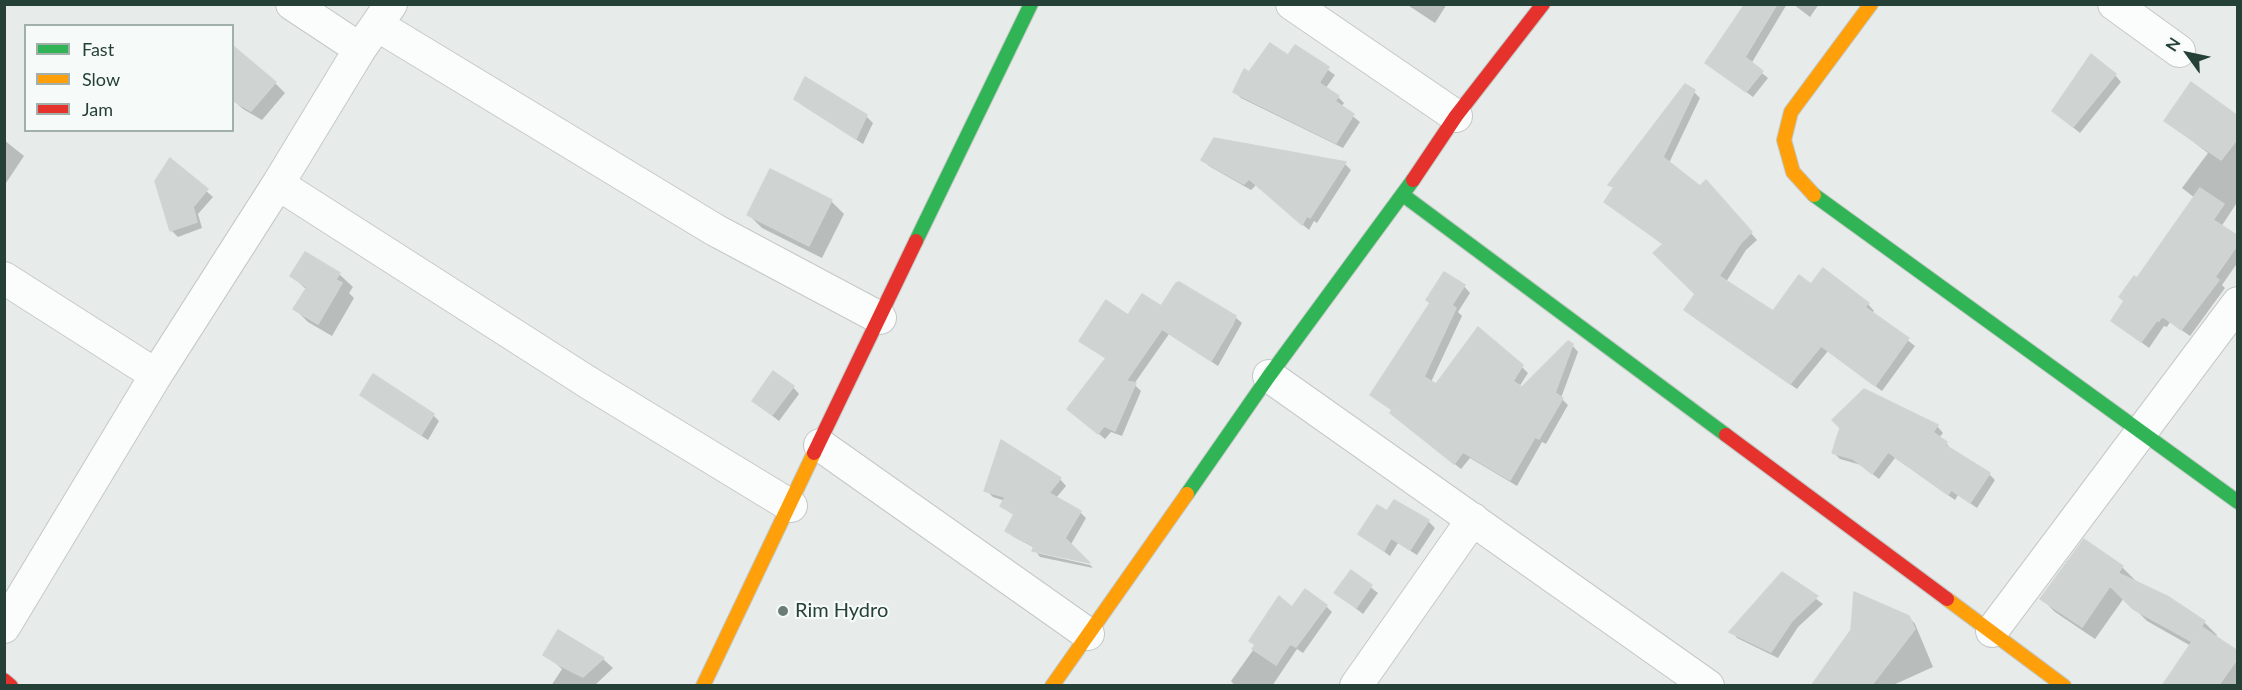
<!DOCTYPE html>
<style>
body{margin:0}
#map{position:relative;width:2242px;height:690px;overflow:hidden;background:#e7ecea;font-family:Lato,sans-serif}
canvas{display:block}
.frame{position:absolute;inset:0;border:6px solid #254037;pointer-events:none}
.legend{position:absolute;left:24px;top:24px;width:210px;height:108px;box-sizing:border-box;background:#f6faf8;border:2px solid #a2b0ab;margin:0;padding:8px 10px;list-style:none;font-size:18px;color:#254037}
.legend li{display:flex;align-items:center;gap:12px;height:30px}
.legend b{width:30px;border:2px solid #a2b0ab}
.north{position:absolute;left:2158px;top:24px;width:60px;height:60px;-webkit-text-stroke:4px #f6faf8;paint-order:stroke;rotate:303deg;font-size:16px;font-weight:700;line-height:24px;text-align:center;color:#254037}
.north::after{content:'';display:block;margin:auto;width:21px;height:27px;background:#254037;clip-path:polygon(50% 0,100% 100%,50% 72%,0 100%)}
</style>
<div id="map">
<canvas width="2242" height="690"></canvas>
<div class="frame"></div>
<ul class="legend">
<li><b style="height:8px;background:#30b455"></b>Fast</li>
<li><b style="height:8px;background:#ff9f0a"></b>Slow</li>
<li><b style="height:8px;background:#e5322d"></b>Jam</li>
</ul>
<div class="north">N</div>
</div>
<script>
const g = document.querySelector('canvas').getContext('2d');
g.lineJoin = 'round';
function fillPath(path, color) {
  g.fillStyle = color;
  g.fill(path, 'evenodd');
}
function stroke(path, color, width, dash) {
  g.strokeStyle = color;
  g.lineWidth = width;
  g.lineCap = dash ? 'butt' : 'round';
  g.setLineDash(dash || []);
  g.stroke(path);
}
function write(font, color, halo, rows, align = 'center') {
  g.font = font + ' Lato,sans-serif';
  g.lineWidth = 4.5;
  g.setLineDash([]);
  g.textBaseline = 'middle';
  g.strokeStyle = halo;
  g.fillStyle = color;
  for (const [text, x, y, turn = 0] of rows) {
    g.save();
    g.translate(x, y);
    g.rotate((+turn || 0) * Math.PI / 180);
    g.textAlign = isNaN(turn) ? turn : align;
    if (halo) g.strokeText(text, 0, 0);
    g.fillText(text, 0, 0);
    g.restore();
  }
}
fillPath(new Path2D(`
 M1406,4H1447L1435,23Z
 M1746,4H1787L1751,64L1768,78L1753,97L1707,63Z
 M1793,4H1819L1810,17Z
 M1296,47L1335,75L1325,89L1338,97L1344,103L1341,107L1360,122L1343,148L1241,98L1235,92L1249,74L1288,57Z
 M2115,75L2121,82L2080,133L2060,117Z
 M275,83L285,93L262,120L243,109L232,99Z
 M1694,92L1700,98L1669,163L1700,189L1712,188L1757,240L1746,250L1726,282L1773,313L1812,286L1868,304L1874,311L1872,313L1915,346L1882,391L1828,351L1797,389L1692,316L1686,310L1697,294L1664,245L1606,202L1614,188L1610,184Z
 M796,98L866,116L873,123L863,144L802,105Z
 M2238,117V201L2221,227L2238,238V262L2222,285L2225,288L2190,336L2170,322L2167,327L2164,326L2149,348L2113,321L2137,280L2195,198L2182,188L2208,153L2166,121Z
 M1214,139L1345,164L1351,170L1317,223L1314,221L1309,230L1256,185L1251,190L1209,166L1203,160Z
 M4,140L24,156L4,186Z
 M170,160L213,197L198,214L202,228L178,237L171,230Z
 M831,201L844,214L822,258L762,228L749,215Z
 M305,254L339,274L353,287L349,293L354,298L332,336L308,322L295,309L307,290L292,276Z
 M1464,286L1470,293L1458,312L1462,316L1431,382L1437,386L1522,367L1528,373L1519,387L1522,389L1572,345L1578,352L1561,398L1568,405L1546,444L1542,442L1517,486L1470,458L1461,469L1398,419L1393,411L1372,394Z
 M1162,308L1235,317L1242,323L1218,366L1169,334L1134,384L1141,391L1122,436L1111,432L1105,439L1076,415L1107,359L1081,340L1129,317Z
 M793,387L799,394L779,421L761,407Z
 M1864,391L1937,426L1943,433L1939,438L1946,443L1952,450L1989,474L1995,480L1977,508L1958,495L1955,500L1895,458L1879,479L1861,465L1840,459L1834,453Z
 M362,395L433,415L439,421L428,440L368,401Z
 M1060,479L1066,486L1056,498L1080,512L1086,518L1070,546L1035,548L1014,537L1007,531L1015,516L1002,506L1005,501L993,497L986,490Z
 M1394,502L1429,522L1435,528L1417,555L1398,543L1390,556L1360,534L1388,513Z
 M2084,541L2122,567L2135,580L2134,582L2204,622L2217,635L2215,638L2238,653V686H2164L2191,646L2147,621L2124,598L2095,639L2055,612L2042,599Z
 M1037,553L1090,565L1093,568L1040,557Z
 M1351,572L1378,593L1363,614L1336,593Z
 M1782,574L1823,604L1798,627L1778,658L1737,638L1731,631Z
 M1326,606L1332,612L1303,653L1297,649L1272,686H1235L1231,681L1256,646L1292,609Z
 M1909,617L1915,624L1933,667L1891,686H1813Z
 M558,632L603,659L613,668L594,686H551L562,669L545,654Z`), '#0003');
const building = new Path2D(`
 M1745,4H1777L1745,57L1763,71L1746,92L1705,63Z
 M1270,43L1288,55L1295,45L1329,67L1319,83L1339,96L1335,101L1354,114L1336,143L1233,92L1244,69L1249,72Z
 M232,45L276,82L251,111L232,100Z
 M2091,54L2116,74L2073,127L2052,111Z
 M805,77L867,115L856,139L794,99Z
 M2191,82L2238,116V138L2221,160L2164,121Z
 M1685,84L1695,90L1663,157L1700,186L1706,180L1752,232L1740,244L1719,276L1773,311L1799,275L1811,284L1823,268L1869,303L1865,307L1909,338L1875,386L1821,346L1790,384L1684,310L1695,294L1653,253L1663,244L1604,202L1614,187L1608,185Z
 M1214,138L1346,162L1310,218L1307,216L1302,225L1249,179L1244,184L1201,160Z
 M170,158L208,189L193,207L197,222L170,231L155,181Z
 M770,169L832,200L809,246L747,215Z
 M2200,188L2224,204L2213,220L2238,236V244L2215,277L2219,280L2181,330L2162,316L2159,321L2157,320L2141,342L2111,321L2124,301L2119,297L2134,276L2137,278Z
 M305,252L340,273L336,280L342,283L318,324L293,309L307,287L290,276Z
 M1444,272L1465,285L1452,305L1456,308L1424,377L1436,384L1478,327L1523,365L1513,381L1522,387L1568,341L1573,344L1555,393L1563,398L1539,439L1535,437L1510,480L1463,452L1454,464L1390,413L1392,410L1370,395L1430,303L1426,300Z
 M1179,282L1236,316L1233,324L1211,361L1162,329L1126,381L1136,383L1115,431L1104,426L1098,434L1067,409L1106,358L1079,341L1106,300L1128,315L1142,294L1161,306L1176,283Z
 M773,371L794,386L772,415L752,401Z
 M373,374L434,414L421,435L360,395Z
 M1864,389L1938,425L1933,432L1947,442L1945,445L1990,473L1970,503L1951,490L1948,495L1888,452L1872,474L1853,459L1832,453L1840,428L1832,420Z
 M1001,440L1061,478L1049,493L1081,511L1065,538L1090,563L1032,551L1034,546L1005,531L1014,514L1000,506L1005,497L984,491Z
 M1394,500L1429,520L1410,550L1391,538L1384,551L1358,534L1377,505L1387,511Z
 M2084,539L2123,566L2118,573L2169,597L2205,621L2191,641L2133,609L2110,586L2082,627L2040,599Z
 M1351,570L1372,585L1356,608L1334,593Z
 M1782,572L1818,596L1792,621L1771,652L1729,632Z
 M1305,589L1327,605L1296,647L1290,644L1276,665L1252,649L1255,645L1249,641L1279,596L1292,607Z
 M1854,592L1909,616L1915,629L1871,686H1811L1851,630Z
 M2202,627L2238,651V658L2218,686H2162Z
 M558,630L604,658L583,677L561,666L543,655Z`);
fillPath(building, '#cfd3d1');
stroke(building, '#d0d5d3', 1.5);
const street = new Path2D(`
 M292,4L360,49
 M1292,4L1456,116
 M2114,4L2179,51
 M377,25L715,230L880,318
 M278,184L589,383L791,506
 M4,278L156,375
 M1269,376L1708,686
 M820,445L1088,634
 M4,627L156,375L278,184L360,49L391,4
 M1992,631L2238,303
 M1356,686L1473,519`);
const fast = new Path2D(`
 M1403,195L1726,435
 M1814,195L2238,502
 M916,241L1031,4
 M1187,494L1269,376L1413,180`);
const slow = new Path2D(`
 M1814,195L1793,172L1784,140L1791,112L1871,4
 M1947,599L2064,686
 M703,686L814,453
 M1052,686L1187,494`);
const jam = new Path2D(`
 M1413,180L1456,116L1543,4
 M1726,435L1947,599
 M814,453L916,241
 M4,680L11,686`);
stroke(street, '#c4c9c7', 34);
stroke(fast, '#c3c9c7', 16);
stroke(slow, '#c3c9c7', 16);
stroke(jam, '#c3c9c7', 16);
stroke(street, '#fbfcfc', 32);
stroke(fast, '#30b455', 14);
stroke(slow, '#ff9f0a', 14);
stroke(jam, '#e5322d', 14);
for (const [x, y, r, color] of [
 [783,611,6,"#697c76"]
]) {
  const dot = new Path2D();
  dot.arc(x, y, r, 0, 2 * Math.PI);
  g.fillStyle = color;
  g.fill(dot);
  stroke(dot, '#f6faf8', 2);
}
write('20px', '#254037', '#f6faf8', [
 ["Rim Hydro",795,611]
], 'left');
</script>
